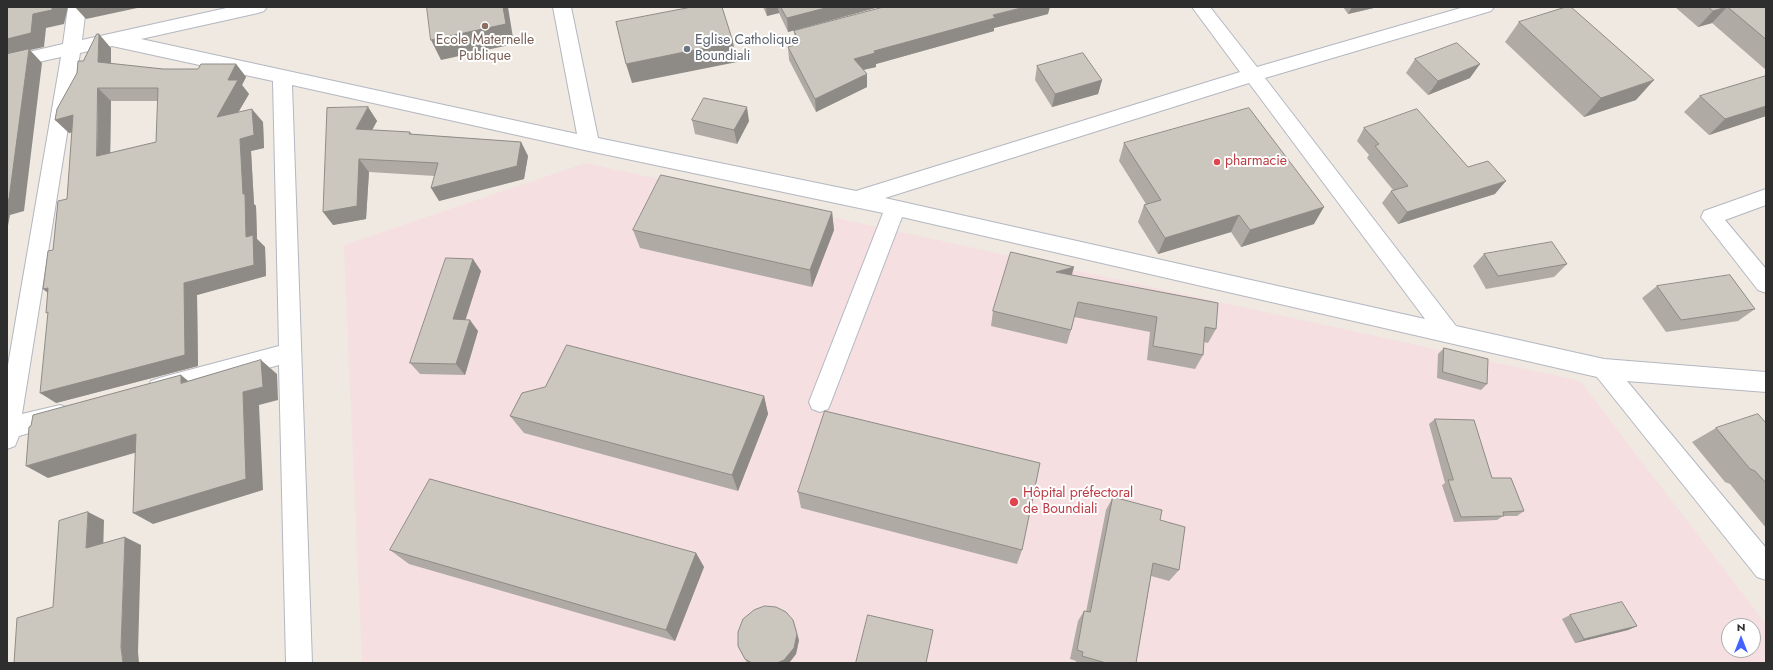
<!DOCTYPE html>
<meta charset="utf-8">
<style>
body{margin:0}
#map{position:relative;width:1773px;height:670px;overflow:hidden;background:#efe9e1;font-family:Jost,sans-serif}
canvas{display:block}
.frame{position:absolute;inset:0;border:8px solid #2e2e2e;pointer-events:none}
.north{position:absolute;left:1721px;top:618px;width:40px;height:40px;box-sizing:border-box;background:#fff;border:1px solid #ababab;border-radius:50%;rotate:0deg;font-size:11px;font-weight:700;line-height:16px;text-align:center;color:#2e2e2e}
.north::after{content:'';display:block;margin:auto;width:14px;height:18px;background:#4264fb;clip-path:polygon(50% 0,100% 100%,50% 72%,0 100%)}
</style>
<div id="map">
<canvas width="1773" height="670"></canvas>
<div class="frame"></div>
<div class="north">N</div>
</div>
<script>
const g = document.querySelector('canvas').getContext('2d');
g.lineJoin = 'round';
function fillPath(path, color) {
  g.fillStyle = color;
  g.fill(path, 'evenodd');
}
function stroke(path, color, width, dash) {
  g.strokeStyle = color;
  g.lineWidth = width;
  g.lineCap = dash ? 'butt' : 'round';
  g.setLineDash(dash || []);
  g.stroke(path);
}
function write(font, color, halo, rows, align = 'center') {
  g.font = font + ' Jost,sans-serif';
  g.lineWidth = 4;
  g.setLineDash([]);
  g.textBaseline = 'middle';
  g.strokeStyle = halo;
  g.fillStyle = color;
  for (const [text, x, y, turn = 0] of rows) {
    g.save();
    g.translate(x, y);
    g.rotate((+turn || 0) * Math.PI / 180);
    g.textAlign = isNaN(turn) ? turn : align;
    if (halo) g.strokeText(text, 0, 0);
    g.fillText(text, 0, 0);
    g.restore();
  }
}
fillPath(new Path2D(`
 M586,163L1580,381L1766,624V663H362L344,245ZM1729,626H1753V650H1729Z`), '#f5dfe0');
const minor = new Path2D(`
 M68,7H86L82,40L231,7H267L264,11L258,13L141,39L577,134L553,7H571L598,138L856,191L1240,72L1192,7H1210L1257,67L1464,7H1494L1491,11L1265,78L1456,326L1604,359L1766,372V392L1627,381L1766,548V580L1757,577L1597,377L902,217L831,402L828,409L820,412L812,409L809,402L883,213L589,151L292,85L312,663H286L279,365L159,398L151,395L148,388L151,381L159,378L279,346L273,81L112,46L80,53L22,414L60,405L68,408L72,415L68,422L19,436L15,446L7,449V371L61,57L7,69V57L63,44ZM1249,83L1425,319L885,198Z
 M1766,189V205L1725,220L1766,269V293L1758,290L1701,217L1704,211Z`);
stroke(minor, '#b4b7c1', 2);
fillPath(minor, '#fff');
fillPath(new Path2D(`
 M763,7H879L788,32L779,13L767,16Z
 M1343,7H1378L1348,14Z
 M1675,7H1766V70L1712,23L1698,27Z
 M1048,14L994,28V31L876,64V67L863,70L867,87L816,112L789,60L788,47L795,45L794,31Z
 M1519,22L1636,100L1584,117L1505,42Z
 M111,48V64L163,69H198L236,64L246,77L242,85L249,94L238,112L263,122L264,148L251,151L254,204L256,206L257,239L265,247L266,276L197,295L198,366L56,403L48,314L53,250L67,199L72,132L69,133L83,61ZM111,101H158L156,142L110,153Z
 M1415,59L1470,78L1428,95L1406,73Z
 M1037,66L1102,80L1098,94L1052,107L1035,80Z
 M1766,76V116L1709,135L1684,112L1700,96Z
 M368,107L377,121L372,130L410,132L412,134L521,142L528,156L524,179L439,201L435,176L369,172L366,219L333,225Z
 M692,120L749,121L737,144L695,134Z
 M1364,128L1468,167L1495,194L1398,224L1382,203L1391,191L1393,190L1367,158L1369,155L1357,141Z
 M1124,143L1314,224L1241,247L1231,232L1158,254L1138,222L1144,205L1146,204L1119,161Z
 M832,212L834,230L812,287L640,248L633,230Z
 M1484,254L1567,264L1554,277L1486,289L1473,266Z
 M481,271L465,320L478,331L465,375L420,374L410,363Z
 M1072,275L1216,329L1208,343L1204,342L1203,355L1195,369L1147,360L1150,332L1074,317L1071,330L1067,344L991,326L993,311Z
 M1657,286L1755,309L1738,321L1666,332L1642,298Z
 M1444,348L1487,384L1481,390L1437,378L1438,354Z
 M764,396L768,414L738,491L524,433L510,416Z
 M1435,419L1492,478L1524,511L1517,516H1503L1497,520L1454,522L1442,485L1445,483L1429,424Z
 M1766,423V528L1730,484L1725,482L1692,442L1716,428Z
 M798,492L1022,550L1017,564L801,508Z
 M1113,497L1160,520L1179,570L1169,581L1151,576L1136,663H1076V661L1070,659L1078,621L1084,611L1086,612L1106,510Z
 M390,550L696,553L704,567L675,641L409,564Z
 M1570,615L1637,626L1628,630L1575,643L1562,619Z
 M799,640L796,654L789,663H747L738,646Z`), '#afaba4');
fillPath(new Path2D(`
 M52,7H68L64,24L46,28L44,47L30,50L42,63L24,211L10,215L7,231V39L33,14Z
 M75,7H142L86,19Z
 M503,7H508L514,44L441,60L431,40Z
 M766,7H778L779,13L767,16Z
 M829,7H879L788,32L787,18Z
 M1025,7H1050L1048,14L994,28V31L876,64V67L854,72V59L874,51L993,15Z
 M1352,7H1378L1348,14Z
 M1727,7L1712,23L1698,27L1713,11Z
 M99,34L111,48V76L98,62Z
 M733,42L737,62L632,83L626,64Z
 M236,64L246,77L242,85L249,94L228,130L217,117L228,80Z
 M1480,64L1470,78L1428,95L1438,81Z
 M867,74V87L816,112L815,99Z
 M1102,80L1098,94L1052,107L1055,94Z
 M1654,80L1636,100L1584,117L1601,98Z
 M98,88L111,101L110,169L97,156Z
 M1766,106V116L1709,135L1725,119Z
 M368,107L377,121L365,143L356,129Z
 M747,107L749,121L737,144L734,130Z
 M252,109L263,122L264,148L251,151L254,204L256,206L257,239L265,247L266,276L197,295L198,366L56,403L40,393L246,237L243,194L240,139Z
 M73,115L87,128L69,133L55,120Z
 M521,142L528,156L524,179L439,201L431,188Z
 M359,159L369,172L366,219L333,225L323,212Z
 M1506,181L1495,194L1398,224L1407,212Z
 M1324,207L1314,224L1241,247L1250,230Z
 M832,212L834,230L812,287L810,270Z
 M1239,215L1231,232L1158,254L1165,238Z
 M473,259L481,271L462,331L453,319Z
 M1074,267L1070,282L1056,272Z
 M48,288L58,301L43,289Z
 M470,320L478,331L465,375L456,364Z
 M261,360L277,374L278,400L259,405L263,490L153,524L133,513L243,392Z
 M181,375L198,389L181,383Z
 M764,396L768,414L738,491L732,475Z
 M136,434L155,447L48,478L26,466Z
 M88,512L104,520L103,556L86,548Z
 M125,537L141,545L138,652L139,663H123L121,647Z
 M696,553L704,567L675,641L666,630Z
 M793,620L799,640L796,654L789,663H777Z
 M1637,626L1628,630L1575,643L1584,639Z`), '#8e8b86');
const building = new Path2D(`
 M7,7H52V10L33,14L31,33L7,39Z
 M427,7H503L506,24L431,40Z
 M692,7H722L733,42L626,64L616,22Z
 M781,7H829L787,18Z
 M884,7H1025L993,15L995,18L874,51L875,53L854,59L867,74L815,99L788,47L800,43L794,31Z
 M1566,7H1571L1654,80L1601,98L1519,22Z
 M1709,7H1726L1713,11Z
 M1728,7H1766V39Z
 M97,34H99L98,62L163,69H198L201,64H236L228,80H238L217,117L252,109L254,135L240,139L243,194H245L246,237L253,235L254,265L184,283L185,355L40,393L48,312L46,313L48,288L43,289L48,251L53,250L58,201L67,199L73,115L55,120L57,109L77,73L78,61H83ZM98,88H158L156,142L97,156Z
 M1457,43L1480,64L1438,81L1415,59Z
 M29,49L9,199L7,200V54Z
 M1083,53L1102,80L1055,94L1037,66Z
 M1766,76V106L1725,119L1700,96Z
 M704,98L747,107L734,130L692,120Z
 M368,107L356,129L410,132L409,134L521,142L517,166L431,188L438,163L359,159L357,206L323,212L327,108Z
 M1249,108L1324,207L1250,230L1239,215L1165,238L1144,205L1161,200L1124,143Z
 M1417,109L1468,167L1488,161L1506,181L1407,212L1391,191L1408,186L1375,146L1379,144L1364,128Z
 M661,175L832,212L810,270L633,230Z
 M1552,242L1567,264L1498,276L1484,254Z
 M1011,252L1074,267L1056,272L1218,303L1216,329L1205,327L1203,355L1153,346L1157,317L1078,302L1071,330L993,311Z
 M446,258L473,259L453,319L470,320L456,364L410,363Z
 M1730,275L1755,309L1681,320L1657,286Z
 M567,345L764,396L732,475L510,416L522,393L545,387Z
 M1444,348L1488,359L1487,384L1443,372Z
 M261,360L263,387L243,392L246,479L133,513L136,434L26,466L29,427L31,426L33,415L181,375V383Z
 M825,411L1040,463L1022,550L798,492Z
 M1758,414L1766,423V483L1755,471L1750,469L1716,428Z
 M1435,419L1474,420L1492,478H1511L1524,511L1503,512L1504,516L1461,517L1448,480H1453Z
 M430,479L696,553L666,630L390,550Z
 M1113,497L1162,510L1160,520L1185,527L1179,570L1153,563L1136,663H1106L1082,656L1083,652L1077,650L1084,611L1090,612Z
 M88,512L86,548L125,537L121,647L123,663H14L17,618L53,607L59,521Z
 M1622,602L1637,626L1584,639L1570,615Z
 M765,606L776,607L786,612L793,620L797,634L794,648L784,660L777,663H752L745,659L738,646V632L743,619L754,610Z
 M868,615L933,630L926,663H856Z`);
fillPath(building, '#cbc7bf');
stroke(building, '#8e8b86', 1);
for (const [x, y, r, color] of [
 [485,26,4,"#8d6e63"],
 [687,49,4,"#6b7280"],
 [1217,162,4,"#e0444e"],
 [1014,502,5,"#e0444e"]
]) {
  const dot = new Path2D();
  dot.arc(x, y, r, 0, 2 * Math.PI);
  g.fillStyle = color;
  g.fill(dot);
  stroke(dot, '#fff', 1.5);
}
write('14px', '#785e54', '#fff', [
 ["Ecole Maternelle",485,41],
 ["Publique",485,57]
]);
write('14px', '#5b616d', '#fff', [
 ["Eglise Catholique",695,41],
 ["Boundiali",695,57]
], 'left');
write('14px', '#be3a42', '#fff', [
 ["pharmacie",1225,162],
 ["Hôpital préfectoral",1023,494],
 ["de Boundiali",1023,510]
], 'left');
</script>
